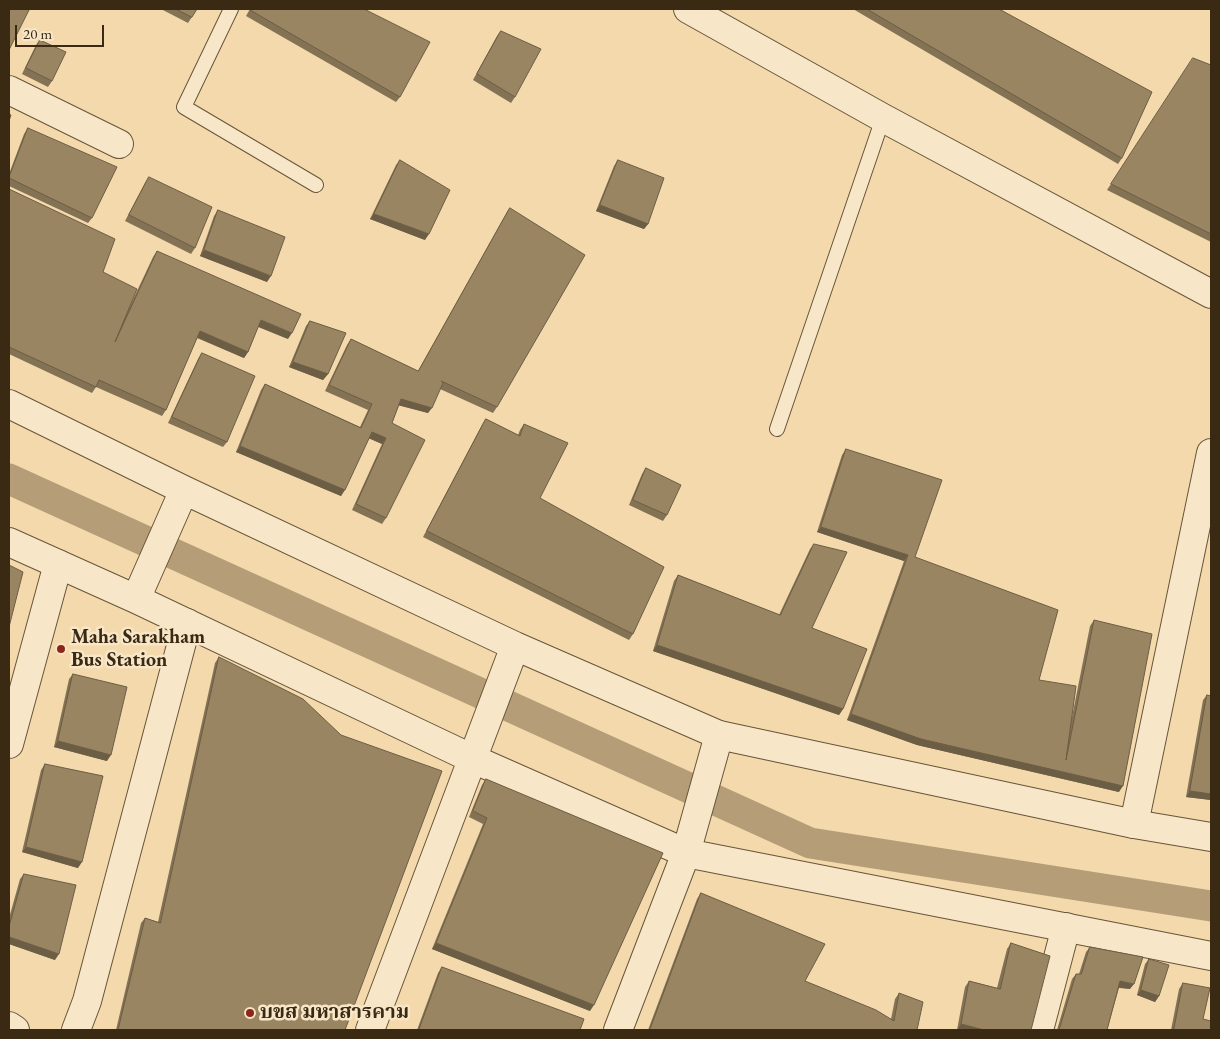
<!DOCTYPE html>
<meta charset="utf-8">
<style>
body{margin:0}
#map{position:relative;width:1220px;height:1039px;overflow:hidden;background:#f3d9ab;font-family:"EB Garamond",serif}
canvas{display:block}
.frame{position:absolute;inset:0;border:10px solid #3a2913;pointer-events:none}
.scale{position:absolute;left:15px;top:25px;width:89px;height:22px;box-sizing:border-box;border:2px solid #3a2913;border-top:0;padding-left:6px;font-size:15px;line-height:18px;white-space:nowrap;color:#3a2913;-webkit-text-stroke:4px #f7e6c8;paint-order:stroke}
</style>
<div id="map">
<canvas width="1220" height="1039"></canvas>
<div class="frame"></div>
<div class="scale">20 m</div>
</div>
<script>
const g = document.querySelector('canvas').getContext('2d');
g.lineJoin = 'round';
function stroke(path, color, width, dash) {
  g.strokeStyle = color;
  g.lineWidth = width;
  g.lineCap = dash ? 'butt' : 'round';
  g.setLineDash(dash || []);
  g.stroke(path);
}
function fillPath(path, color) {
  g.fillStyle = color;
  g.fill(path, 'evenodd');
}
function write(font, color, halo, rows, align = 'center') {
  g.font = font + ' "EB Garamond","Noto Serif Thai",serif';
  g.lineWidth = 5;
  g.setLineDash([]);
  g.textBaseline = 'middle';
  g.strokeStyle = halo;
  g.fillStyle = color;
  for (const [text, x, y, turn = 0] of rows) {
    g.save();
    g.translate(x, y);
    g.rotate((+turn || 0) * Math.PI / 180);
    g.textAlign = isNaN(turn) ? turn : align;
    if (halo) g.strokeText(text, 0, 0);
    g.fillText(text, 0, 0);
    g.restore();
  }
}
stroke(new Path2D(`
 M9,479L810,843L1211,906`), '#b49d77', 31);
const service = new Path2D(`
 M231,9L184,107L316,185
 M777,429L883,118`);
const minor = new Path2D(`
 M688,9L883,118L1211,294
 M9,90L119,144
 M9,744L58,564
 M1134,824L1211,453
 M9,1026L15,1030
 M76,1030L87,1001L187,623
 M618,1030L686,853L719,735
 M1039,1030L1066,927`);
const tertiary = new Path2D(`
 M9,404L184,490L515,646L719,735L1134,824L1211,837
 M9,542L136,599L473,759L686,853L1211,956
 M136,599L184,490
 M370,1030L515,646`);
stroke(service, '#685539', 16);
stroke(minor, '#685539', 30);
stroke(tertiary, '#685539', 30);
stroke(service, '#f7e6c8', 14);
stroke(minor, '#f7e6c8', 28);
stroke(tertiary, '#f7e6c8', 28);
fillPath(new Path2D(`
 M161,9H197L188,23Z
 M250,9H364L400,97L396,102L246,16Z
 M853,9H999L1122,158L1118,164Z
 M501,31L515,97L511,103L473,80L497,36Z
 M40,40L52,81L48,87L22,74L36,45Z
 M1189,64L1211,65V242L1107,190Z
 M28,128L92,218L88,223L9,186V174L24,134Z
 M400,160L425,240L370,219L396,165Z
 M618,160L648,224L644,229L596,211L614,166Z
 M149,177L195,248L191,254L125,221L145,183Z
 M9,189L103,272L130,306L153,257L157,251L288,339L258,327L248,352L244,358L197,338L166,410L162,416L96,387L92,393L9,354Z
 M510,208L497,407L493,413L440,389L428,413L399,405L392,423L386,518L382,524L352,510L382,444L369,438L341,496L236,452L261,390L265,384L360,427L368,410L325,391L347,345L351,339L418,371L506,214Z
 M218,210L267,282L200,256L214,216Z
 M310,321L328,374L323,380L289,367L306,326Z
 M202,353L227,442L223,447L168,423L198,359Z
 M486,419L518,435L520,430L524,424L540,498L633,634L629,640L423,537L482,425Z
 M846,449L915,557L1039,680L1072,717L1090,626L1094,620L1119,792L917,745L847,720L904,561L817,532L842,455Z
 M646,468L667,515L663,521L629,505L642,474Z
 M814,544L812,628L843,709L839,715L653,651L674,581L678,575L779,615L810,549Z
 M219,657L345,1030H116L141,923L145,918L158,922L215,663Z
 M73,674L107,761L54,747L69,679Z
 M1207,695L1211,800L1186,797L1203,700Z
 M45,764L78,868L22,852L41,770Z
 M486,779L590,1011L432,949L483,824L469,817L482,785Z
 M24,874L55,960L9,944V918L20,879Z
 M701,893L805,981L891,1019L895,999L899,993L917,1030H648L697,899Z
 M1011,943L1031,1030H957L965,987L969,981L997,988L1007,949Z
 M1090,947L1130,989L1119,988L1107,1030H1057L1072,979L1076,974H1079L1086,952Z
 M1149,959L1159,996L1155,1002L1137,995L1145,964Z
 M442,967L580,1030H417L438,973Z
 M1183,983L1203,1019L1211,1030H1171L1179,989Z`), '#847254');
fillPath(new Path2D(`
 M600,205L648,224L644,229L596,211Z
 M374,214L429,234L425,240L370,219Z
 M204,250L271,276L267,282L200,256Z
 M261,320L292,333L288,339L257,326Z
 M200,331L248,352L244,358L196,337Z
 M293,362L328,374L323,380L289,367Z
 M401,399L432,408L428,413L397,405Z
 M372,432L386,438L382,444L368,438Z
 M240,446L345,490L341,496L236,452Z
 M821,527L908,555L904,561L817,532Z
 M657,645L843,709L839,715L653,651Z
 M851,714L1123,786L1119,792L917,745L847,720Z
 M58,741L111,755L107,761L54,747Z
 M1190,791L1211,794V800L1186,797Z
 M26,847L82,862L78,868L22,852Z
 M9,937L59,954L55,960L9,944Z
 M436,943L594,1005L590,1011L432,949Z
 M1120,981L1134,984L1130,989L1116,987Z
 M1141,990L1159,996L1155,1002L1137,995Z
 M961,1024L984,1030H957Z`), '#6c5d45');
const building = new Path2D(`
 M9,9H26L29,10L9,50Z
 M176,9H197L192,17Z
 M250,9H364L430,42L400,97L250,10Z
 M867,9H999L1152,92L1122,158Z
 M501,31L541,49L515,97L477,74Z
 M40,40L66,52L52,81L26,68Z
 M1193,58L1211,65V234L1111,184Z
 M9,114L11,115L9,121Z
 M28,128L117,167L92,218L9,178Z
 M400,160L450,190L429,234L374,214Z
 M618,160L664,178L648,224L600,205Z
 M149,177L212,207L195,248L129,215Z
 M9,189L115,239L103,272L137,289L115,342L157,251L301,314L292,333L261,320L248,352L200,331L166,410L99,380L96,387L9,347Z
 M510,208L585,255L497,407L441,381L443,383L432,408L401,399L392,423L425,440L386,518L356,504L386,438L372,432L345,490L240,446L265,384L361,428L372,404L329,385L351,339L418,371Z
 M218,210L285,237L271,276L204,250Z
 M310,321L346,333L328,374L293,362Z
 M202,353L255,376L227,442L172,417Z
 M486,419L520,436L524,424L568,443L540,498L664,567L633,634L427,531Z
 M846,449L942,480L915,557L1058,610L1039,680L1076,686L1066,760L1094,620L1152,634L1123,786L921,739L851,714L908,555L821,527Z
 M646,468L681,485L667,515L633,500Z
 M814,544L847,552L812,628L867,649L843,709L657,645L678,575L780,615Z
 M9,565L23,572L9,627Z
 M219,657L303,699L341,735L442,771L345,1030H118L145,918L160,923Z
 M73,674L127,687L111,755L58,741Z
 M1207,695L1211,696V794L1190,791Z
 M45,764L103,776L82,862L26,847Z
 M486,779L663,853L594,1005L436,943L487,818L473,811Z
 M24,874L76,885L59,954L9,937V927Z
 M701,893L825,944L805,981L876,1010L894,1021L899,993L923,1002L917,1030H650Z
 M1011,943L1050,956L1031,1030H984L961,1024L969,981L1000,989Z
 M1090,947L1143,957L1134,984L1120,981L1107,1030H1059L1076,974H1081Z
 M1149,959L1169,965L1159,996L1141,990Z
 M442,967L584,1019L580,1030H419Z
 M1183,983L1210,988L1203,1019L1211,1021V1030H1174Z`);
fillPath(building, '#9a8562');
stroke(building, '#6c5d45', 1);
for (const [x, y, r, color] of [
 [61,649,5,"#8f2418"],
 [250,1013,5,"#8f2418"]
]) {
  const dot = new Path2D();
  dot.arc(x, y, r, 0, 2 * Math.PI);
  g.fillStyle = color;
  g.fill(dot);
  stroke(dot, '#f7e6c8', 2);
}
write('bold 20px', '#3a2913', '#f7e6c8', [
 ["Maha Sarakham",71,638],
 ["Bus Station",71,661],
 ["บขส มหาสารคาม",260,1013]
], 'left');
</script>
